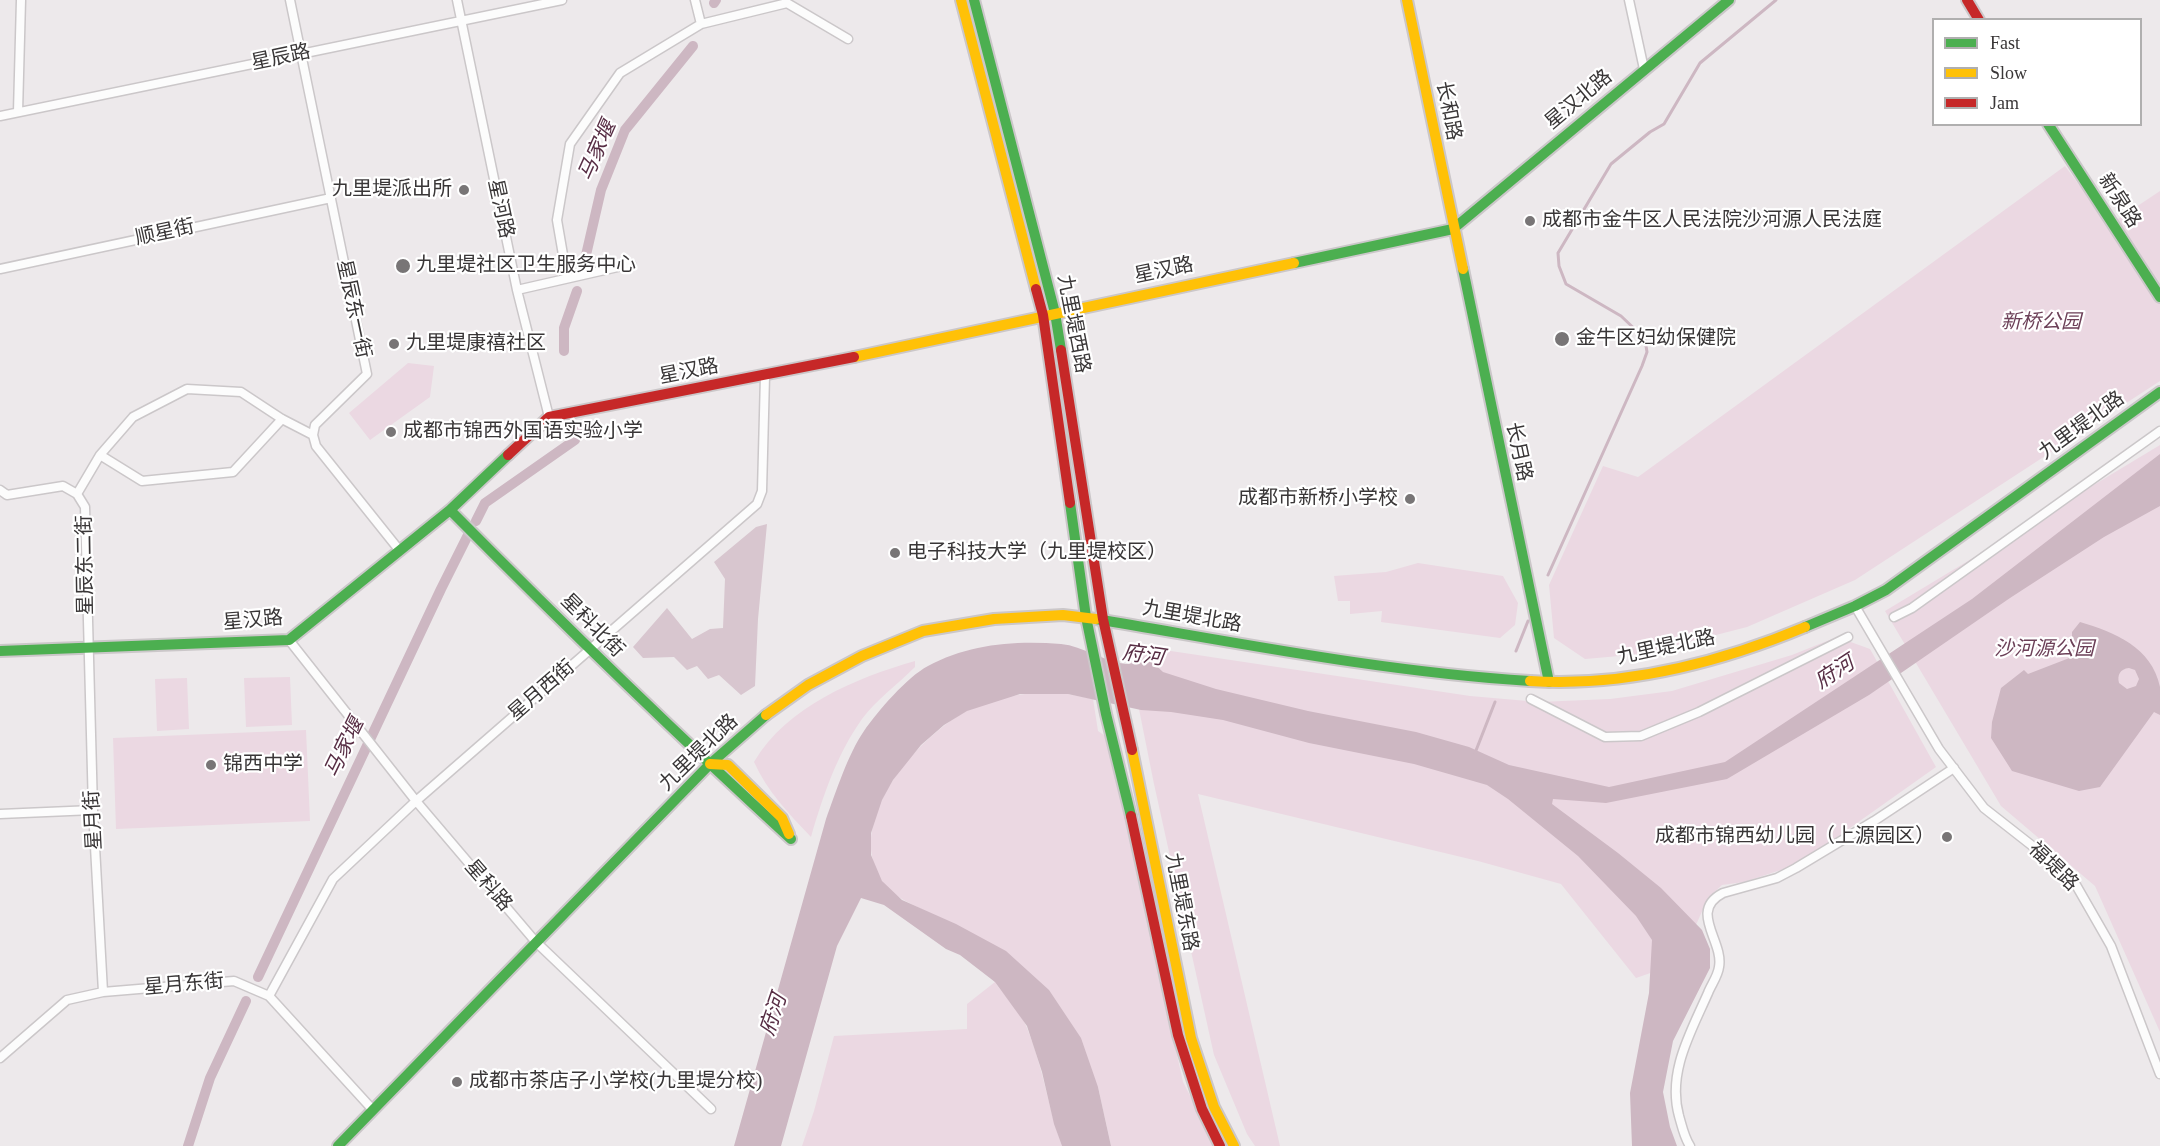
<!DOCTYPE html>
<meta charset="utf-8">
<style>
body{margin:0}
#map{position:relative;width:2160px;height:1146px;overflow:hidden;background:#ede9eb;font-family:"Times New Roman",serif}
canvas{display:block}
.legend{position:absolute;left:1932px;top:18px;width:210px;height:108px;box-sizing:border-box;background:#fff;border:2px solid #b0afaf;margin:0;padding:8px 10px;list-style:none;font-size:18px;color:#393637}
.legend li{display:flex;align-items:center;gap:12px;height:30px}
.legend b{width:30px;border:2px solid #b0afaf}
</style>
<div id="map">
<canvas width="2160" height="1146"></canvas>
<ul class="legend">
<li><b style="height:8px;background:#4caf50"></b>Fast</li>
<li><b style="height:8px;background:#ffc107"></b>Slow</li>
<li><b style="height:8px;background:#c62828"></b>Jam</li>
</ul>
</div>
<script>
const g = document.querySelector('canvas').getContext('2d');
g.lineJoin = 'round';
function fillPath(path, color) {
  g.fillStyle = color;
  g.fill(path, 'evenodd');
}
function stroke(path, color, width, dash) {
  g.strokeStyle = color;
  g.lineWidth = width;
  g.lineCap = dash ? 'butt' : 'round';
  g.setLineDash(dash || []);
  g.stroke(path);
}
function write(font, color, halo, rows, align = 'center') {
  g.font = font + ' "Times New Roman","Noto Sans SC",serif';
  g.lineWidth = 4.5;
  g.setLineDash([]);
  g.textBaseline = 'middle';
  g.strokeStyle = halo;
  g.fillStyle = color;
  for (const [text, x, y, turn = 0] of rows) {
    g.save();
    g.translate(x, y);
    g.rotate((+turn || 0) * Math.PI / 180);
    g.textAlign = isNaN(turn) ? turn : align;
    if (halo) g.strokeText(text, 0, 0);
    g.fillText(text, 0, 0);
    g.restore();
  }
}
fillPath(new Path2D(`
 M2065,166L2109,225L2160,191V381L1855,580L1747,627L1642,654L1585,659L1554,638L1549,585L1603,466L1638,477Z
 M408,363L434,366L430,397L370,440L349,413Z
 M2160,445V1032L2095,886L2001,806L1885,611Z
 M1418,563L1503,576L1518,603L1515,625L1500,638L1381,622L1382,611L1350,614V601H1338L1334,576L1386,572Z
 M1837,637L1870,649L1936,767L1816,852L1793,866L1744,882L1722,885L1708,898L1679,963L1636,978L1561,884L1478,861L1198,794L1280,1146H1255L1247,1134L1214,1055L1154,784L1130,664L1151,648L1470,696L1539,702L1610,699L1672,691L1792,655Z
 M915,661V667C898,684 876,700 862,719C837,754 823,796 811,837C789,814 767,791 754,762C787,706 856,678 915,661Z
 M290,677L292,725L246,727L244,678Z
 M187,678L189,729L157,731L155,679Z
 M1043,692L1068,694L1093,699L1098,731L1107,737L1183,1082L1216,1146H1111L1098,1087L925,911C910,903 890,895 881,880C845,819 914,742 964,712C988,699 1017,694 1043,692Z
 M306,730L310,821L116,829L113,738Z
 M995,982C1005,997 1021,1012 1027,1028C1043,1066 1048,1108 1062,1146H802L814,1111L834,1036L967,1029V1004Z`), '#ebd8e2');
fillPath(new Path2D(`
 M767,524L758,619L755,686L741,695L719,675L708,679L697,666L687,670L674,657L643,658L633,647L667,608L692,639L710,629L723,628L725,579L714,562L756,527Z`), '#d8c6cf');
fillPath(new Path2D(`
 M2160,454V506L2104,537L2010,598L1869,695L1727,779L1606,803L1553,799L1552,804L1618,853L1661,888L1702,930L1710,949V968L1673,1041L1663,1092L1670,1127L1677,1146H1632L1630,1093L1649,993L1652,940L1636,916L1578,856L1508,799L1487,785L1414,764L1309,743L1223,720L1171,712L1141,710L1068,694H1020L967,711L944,725L921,745L893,780L882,800L871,833V855L882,881L902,900L956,924L1006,951L1049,990L1081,1038L1098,1087L1111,1146H1062L1054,1124L1042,1072L1027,1026L995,982L960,955L946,949L884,905L861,898L837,946L781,1146H734L826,819C836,792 848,754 864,731C878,711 907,677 928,666C968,644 1016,640 1061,644C1083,646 1104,662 1126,664C1134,664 1141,659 1149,659L1163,672L1216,689L1308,711L1416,732L1469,747L1509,765L1609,787L1725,762L1972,599Z
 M2080,622C2114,632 2152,647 2160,687C2160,696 2160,706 2160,715L2154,712L2100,787L2079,791L2012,771L1991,738L1992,722L2001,688L2024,670L2028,674L2072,657V632ZM2129,668L2135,670L2139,679L2136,686L2127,689L2119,683C2117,675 2120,669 2129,668Z`), '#cdb7c2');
stroke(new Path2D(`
 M1548,575L1642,366L1647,352L1645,340L1641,335L1621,316L1566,284L1559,266L1558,253L1611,164L1650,132L1664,124L1700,63L1776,0
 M1516,651L1528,621
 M1475,753L1495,702`), '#cdb7c2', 3);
stroke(new Path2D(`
 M714,3L716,0
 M586,255L601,190L625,130L693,46
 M564,351V328L577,291
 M476,521L485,503L575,440L578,432
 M258,977L441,589L468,535
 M188,1146L210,1078L246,1001`), '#cdb7c2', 10);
const street = new Path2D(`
 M290,0L367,374L315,425L313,435L316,446L400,551
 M457,0L517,290L549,417
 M695,0L701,24
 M1629,0L1644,69
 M18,112L21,0
 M0,116L562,0
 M0,269L331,198
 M567,278L557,220L570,144L620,73L701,24L787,3L848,39
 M517,290L631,264
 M100,455L142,481L233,472L282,419
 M0,490L7,495L63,486L77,494L85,507L93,810L103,992
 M77,494L100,455L133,417L187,389L241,392L282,419L313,435
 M1855,606L1939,749L1984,808L2035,848L2076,885L2111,946L2160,1074
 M1894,617L1912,608L2160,431
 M289,640L416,801L535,941L711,1109
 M1531,699L1605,737L1641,736L1699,712L1848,637
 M0,814L93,810
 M269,996L333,879L416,801L757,504L762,491L765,376
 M0,1058L67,1000L103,992L234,981L269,996L373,1110
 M1690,1146C1684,1137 1682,1126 1679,1116C1667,1072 1691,1032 1708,993C1711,985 1718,976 1719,967C1724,941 1688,911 1723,893L1777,878L1796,868L1874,821L1954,768`);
const fast = new Path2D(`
 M974,0L1055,313L1061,350
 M2048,124L2160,297
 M1294,263L1453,229L1729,0
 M1463,269L1549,682
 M1070,503L1086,617L1106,714L1131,816
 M450,510C561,622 674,732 791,839
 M1096,619C1240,643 1384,672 1530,681
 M1805,627L1855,606L1886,590L2160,392
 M0,651L289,640L450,510L508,455
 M338,1146L710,764L766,715`);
const slow = new Path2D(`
 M961,0L1036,289
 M1407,0L1463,269
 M854,357L1294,263
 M1530,681C1623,687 1719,663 1805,627
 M766,715L808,685L862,656L923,631L994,619L1063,615L1096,619
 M1132,750L1191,1038L1214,1107L1234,1146
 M710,764L728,765L782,818L789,834`);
const jam = new Path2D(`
 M1967,0L1979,20
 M1036,289L1043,315L1070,503
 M1061,350L1103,619L1132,750
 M508,455L549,417L854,357
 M1131,816L1178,1035L1202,1109L1220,1146`);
stroke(street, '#cbc7c9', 11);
stroke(fast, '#cbc7c9', 14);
stroke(slow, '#cbc7c9', 14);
stroke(jam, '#cbc7c9', 14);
stroke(street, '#fcfcfc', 8);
stroke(fast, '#4caf50', 10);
stroke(slow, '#ffc107', 10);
stroke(jam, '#c62828', 10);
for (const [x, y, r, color] of [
 [464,190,6,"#787576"],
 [1530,221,6,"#787576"],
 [403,266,8,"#787576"],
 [1562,339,8,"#787576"],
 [394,344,6,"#787576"],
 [391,432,6,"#787576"],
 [1410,499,6,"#787576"],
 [895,553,6,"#787576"],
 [211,765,6,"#787576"],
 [1947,837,6,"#787576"],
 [457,1082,6,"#787576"]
]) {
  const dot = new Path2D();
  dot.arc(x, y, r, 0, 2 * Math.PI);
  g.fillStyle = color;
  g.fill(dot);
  stroke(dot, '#fff', 2);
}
write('20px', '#393637', '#fff', [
 ["星辰路",281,58,-12],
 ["星汉北路",1579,100,-40],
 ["长和路",1448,111,79],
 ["新泉路",2119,201,57],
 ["星河路",500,209,78],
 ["顺星街",165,233,-12],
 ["星汉路",1164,271,-12],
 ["星辰东一街",353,309,78],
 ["九里堤西路",1073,324,79],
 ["星汉路",689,372,-11],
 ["九里堤北路",2082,426,-36],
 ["长月路",1518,452,78],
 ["星辰东二街",86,565,-91],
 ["九里堤北路",1192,617,10],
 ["星汉路",253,621,-5],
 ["星科北街",592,626,45],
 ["九里堤北路",1666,648,-12],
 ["星月西街",542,691,-41],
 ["九里堤北路",699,753,-44],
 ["星月街",94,820,-93],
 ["福堤路",2053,867,44],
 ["星科路",488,886,49],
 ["九里堤东路",1181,902,79],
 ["星月东街",184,985,-5]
]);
write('20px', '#393637', '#fff', [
 ["九里堤派出所",452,190,"right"],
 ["成都市金牛区人民法院沙河源人民法庭",1542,221],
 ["九里堤社区卫生服务中心",416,266],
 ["金牛区妇幼保健院",1576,339],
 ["九里堤康禧社区",406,344],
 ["成都市锦西外国语实验小学",403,432],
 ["成都市新桥小学校",1398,499,"right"],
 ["电子科技大学（九里堤校区）",907,553],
 ["锦西中学",223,765],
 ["成都市锦西幼儿园（上源园区）",1935,837,"right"],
 ["成都市茶店子小学校(九里堤分校)",469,1082]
], 'left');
write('italic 20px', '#6c4058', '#fff', [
 ["新桥公园",2041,323],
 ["沙河源公园",2044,650]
]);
write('italic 21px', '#582e45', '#fff', [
 ["马家堰",598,151,-66],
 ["府河",1143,656,8],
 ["府河",1835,673,-33],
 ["马家堰",345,748,-64],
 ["府河",774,1015,-71]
]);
</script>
